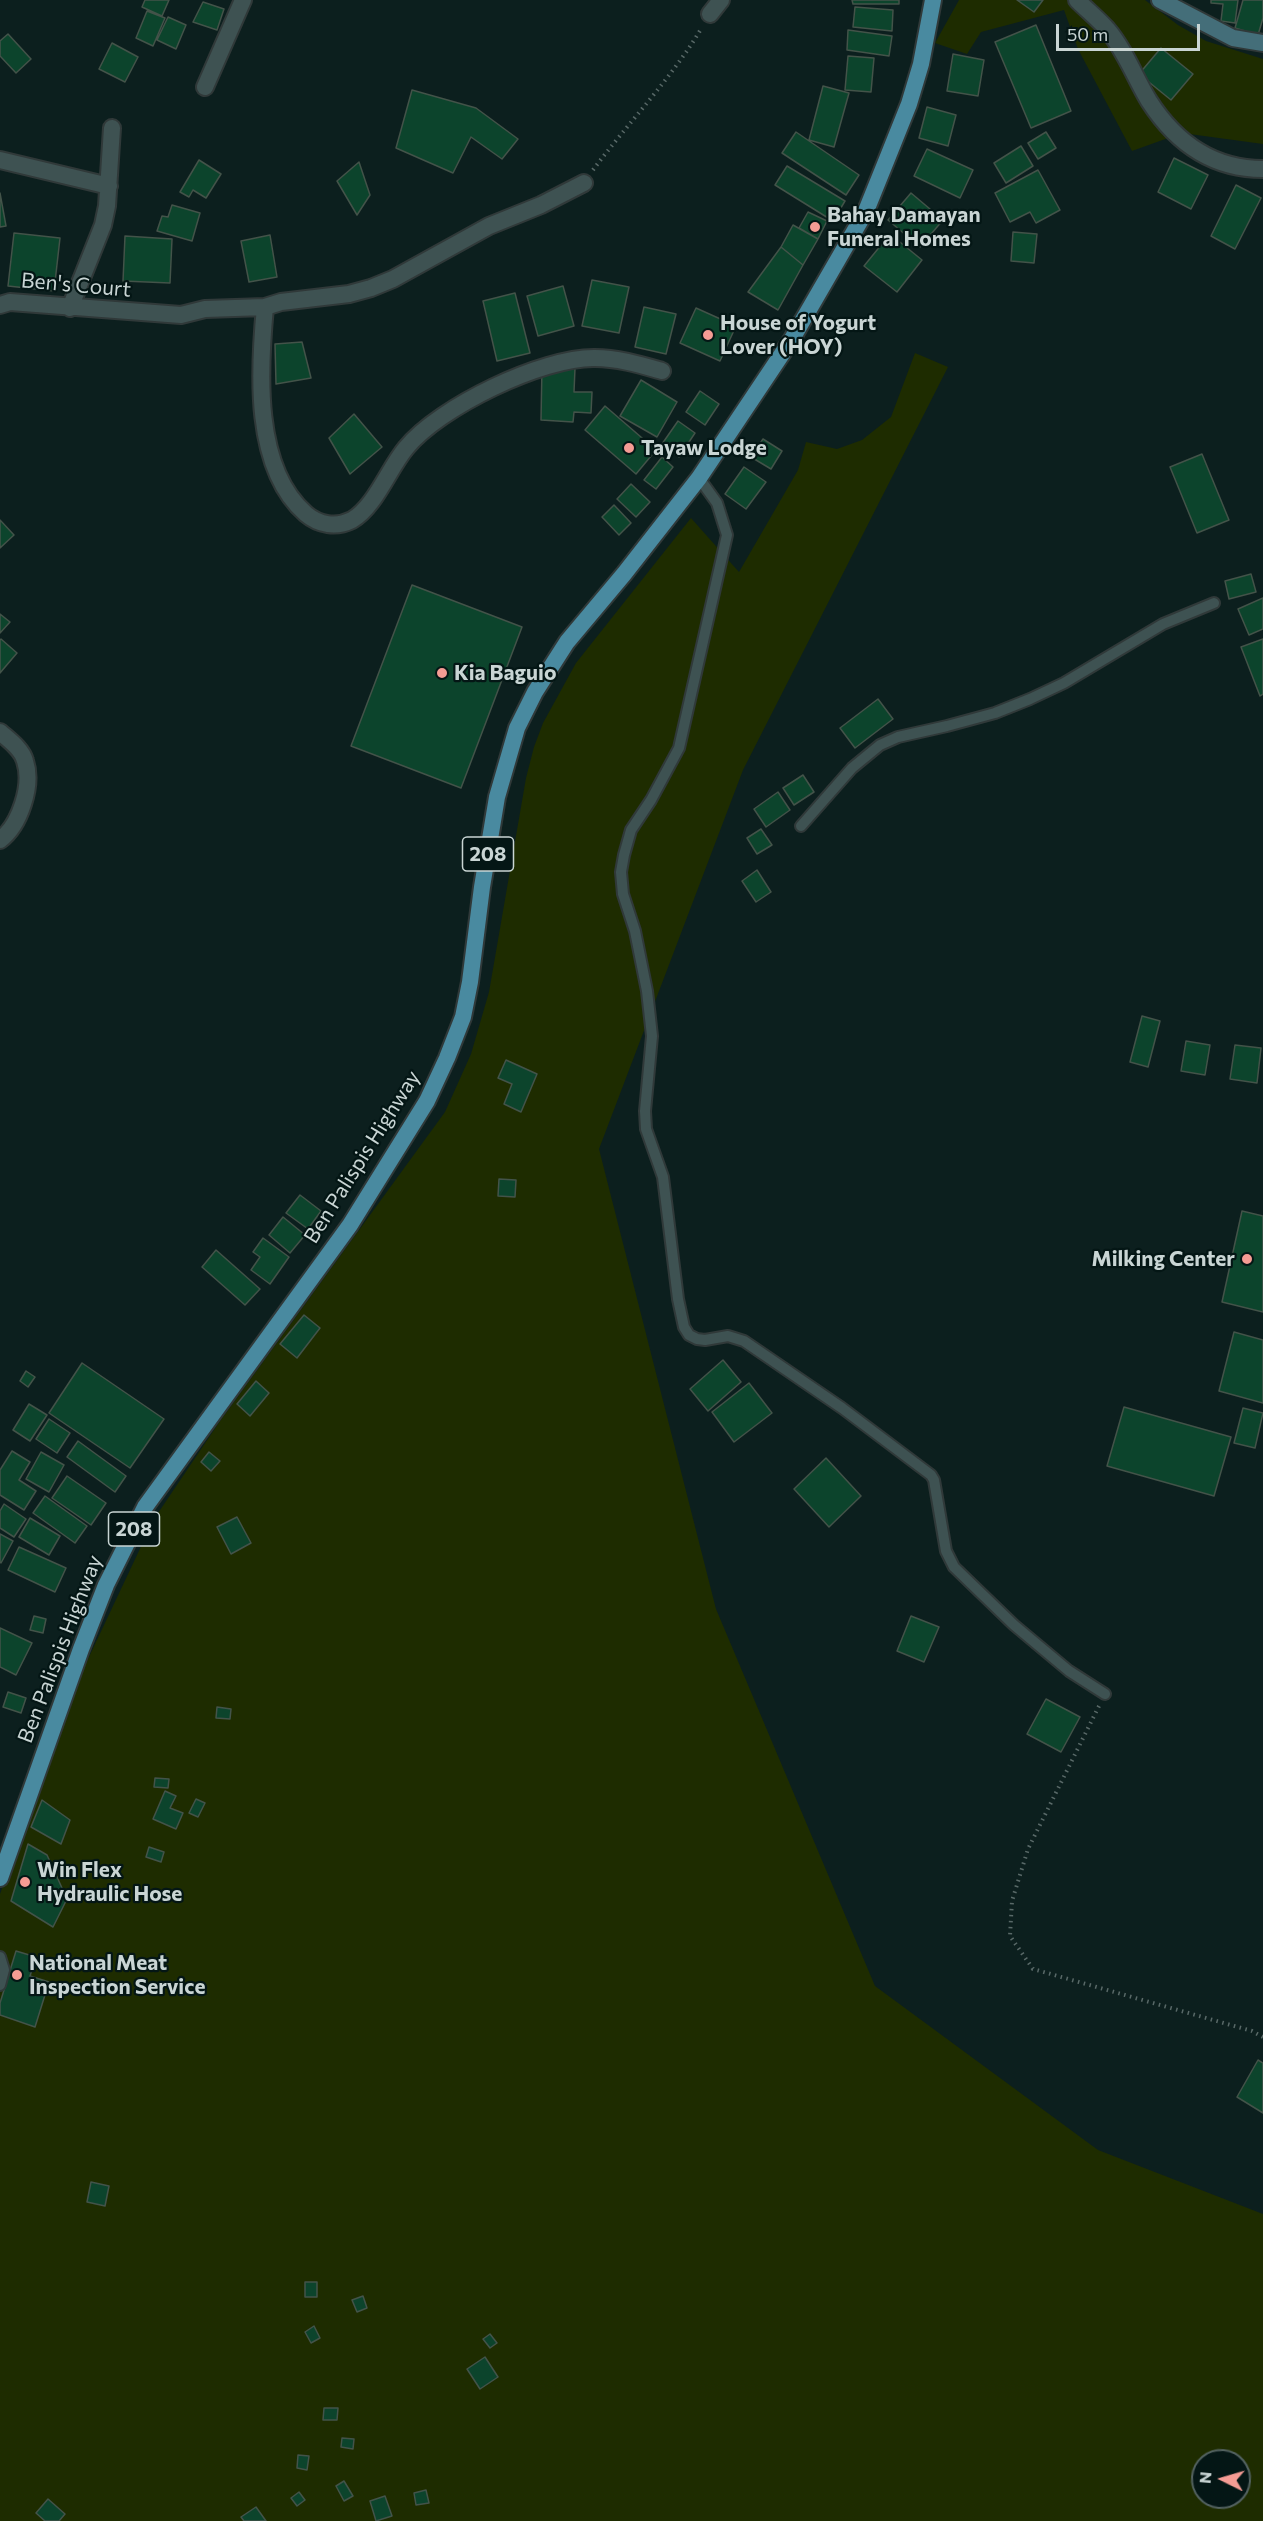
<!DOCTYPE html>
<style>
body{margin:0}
#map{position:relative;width:1263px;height:2521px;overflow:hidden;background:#0c1f1e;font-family:Commissioner,sans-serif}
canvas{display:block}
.north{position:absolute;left:1191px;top:2449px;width:60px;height:60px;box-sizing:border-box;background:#041615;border:2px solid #536261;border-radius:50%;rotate:275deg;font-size:16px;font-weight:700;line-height:24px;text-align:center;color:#c9d5d4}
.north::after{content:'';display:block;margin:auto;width:21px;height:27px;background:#f59c94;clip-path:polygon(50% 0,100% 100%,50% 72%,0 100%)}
.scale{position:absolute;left:1056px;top:24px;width:144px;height:27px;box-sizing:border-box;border:3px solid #c9d5d4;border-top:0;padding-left:8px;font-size:18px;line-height:21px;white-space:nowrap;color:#c9d5d4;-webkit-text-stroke:4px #041615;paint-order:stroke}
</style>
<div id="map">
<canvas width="1263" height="2521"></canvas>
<div class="north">N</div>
<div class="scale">50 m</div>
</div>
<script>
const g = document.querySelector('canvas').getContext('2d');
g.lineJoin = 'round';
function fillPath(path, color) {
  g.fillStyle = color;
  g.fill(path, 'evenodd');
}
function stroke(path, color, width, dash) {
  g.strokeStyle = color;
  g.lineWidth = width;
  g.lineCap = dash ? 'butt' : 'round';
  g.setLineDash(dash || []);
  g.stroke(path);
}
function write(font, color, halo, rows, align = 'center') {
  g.font = font + ' Commissioner,sans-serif';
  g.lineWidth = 4.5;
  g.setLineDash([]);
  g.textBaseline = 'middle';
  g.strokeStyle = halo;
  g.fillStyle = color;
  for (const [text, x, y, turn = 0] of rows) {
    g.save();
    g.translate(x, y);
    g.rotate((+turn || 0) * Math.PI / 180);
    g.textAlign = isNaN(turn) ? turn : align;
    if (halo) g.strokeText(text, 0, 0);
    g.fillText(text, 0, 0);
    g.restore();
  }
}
fillPath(new Path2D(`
 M959,0H1145L1178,25L1206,41L1263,59V144L1182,133L1132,151L1078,49L1064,10L981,32L967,54L935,43Z
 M915,353L948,367L743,770L599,1149L716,1609L875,1986L1098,2150L1263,2214V2521H0V1894L71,1695L154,1519L220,1421L445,1112L471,1054L489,992L526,778L534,747L543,723L576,663L691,518L739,572L798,470L806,442L837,449L862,440L891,417ZM1203,2461H1239V2497H1203Z`), '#1e2c00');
const building = new Path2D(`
 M145,0H169L162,16L142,7Z
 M852,0H899V4H853Z
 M1017,0H1043L1034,12Z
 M1211,0H1238L1235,23L1221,21L1223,4L1211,3Z
 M1243,0H1263V18L1258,35L1235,28Z
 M203,2L224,9L217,30L193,22Z
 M855,7L893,10L892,31L853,27Z
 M147,11L165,18L153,46L136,38Z
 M168,17L186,25L176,49L157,40Z
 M1036,25L1071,111L1031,128L995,42Z
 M848,30L892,36L889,56L847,50Z
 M8,34L31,59L16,73L0,56V41Z
 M112,43L138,57L125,82L99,69Z
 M1161,48L1193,74L1171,100L1139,74Z
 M953,54L984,60L978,96L947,91Z
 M848,56L874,58L871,92L845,90Z
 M823,86L849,93L834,147L809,140Z
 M412,90L476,108L518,139L502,159L471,137L453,173L396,148Z
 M927,107L956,115L948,146L919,138Z
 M796,132L859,175L846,195L782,153Z
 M1046,132L1056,148L1038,159L1028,143Z
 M1021,146L1033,166L1006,183L994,163Z
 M927,149L973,170L960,198L914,176Z
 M1174,158L1208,175L1191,209L1158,192Z
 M199,160L221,174L206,198L193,190L189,197L180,192Z
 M359,162L370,195L357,215L337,181Z
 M787,166L845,201L833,221L775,185Z
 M1038,170L1060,210L1036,223L1030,212L1010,222L995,193Z
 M1236,185L1261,198L1235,249L1211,236Z
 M0,193L6,226L0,227Z
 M911,193L943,220L920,247L888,220Z
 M172,205L200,213L192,241L157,231L162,216L168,217Z
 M808,212L827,221L818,239L799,228Z
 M793,225L818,239L803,265L781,247Z
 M1013,232L1037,234L1034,263L1011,261Z
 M14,233L60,238L54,291L8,286Z
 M890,234L922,260L897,292L864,266Z
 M270,235L277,277L249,282L241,241Z
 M125,236L172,239L170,283L123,281Z
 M781,247L803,265L778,310L748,292Z
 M592,280L629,287L619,333L582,326Z
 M563,286L574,326L538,336L527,296Z
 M515,293L530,353L497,361L483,301Z
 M644,307L676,314L666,354L635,347Z
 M696,308L736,326L720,361L680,343Z
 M302,342L311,378L276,384L275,344Z
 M542,367L575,368L574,392H592L591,413L574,412L573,422L541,420Z
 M641,380L677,402L657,437L620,416Z
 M700,391L719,404L705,425L686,412Z
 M605,406L656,450L636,474L585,430Z
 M354,414L382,447L350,474L329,438Z
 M678,421L695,433L679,457L662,444Z
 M763,439L782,451L771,469L751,457Z
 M1202,454L1229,520L1197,533L1170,467Z
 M662,457L673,467L656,489L644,480Z
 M744,467L766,482L746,509L725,494Z
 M631,484L650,502L636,517L617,499Z
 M614,505L631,523L619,535L602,517Z
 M0,520L14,535L0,548Z
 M1251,574L1256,592L1229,599L1225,581Z
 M412,585L522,627L461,788L351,746Z
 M1263,598V629L1249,635L1238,609Z
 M0,614L10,622L0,633Z
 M1,639L17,653L0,673V640Z
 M1263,639V694L1260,696L1241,647Z
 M878,699L893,719L855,748L840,728Z
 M803,775L814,792L794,805L783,788Z
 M778,792L790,810L766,827L754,809Z
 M761,829L772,845L757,854L747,838Z
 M757,870L771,892L756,902L742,881Z
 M1142,1016L1160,1021L1148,1067L1130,1062Z
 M1186,1041L1210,1045L1205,1075L1181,1071Z
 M1235,1045L1261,1048L1257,1083L1230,1079Z
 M506,1060L537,1074L521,1112L504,1104L512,1084L498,1078Z
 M499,1179L516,1180L515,1197L498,1196Z
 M300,1195L321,1211L308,1229L286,1213Z
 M1242,1211L1263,1216V1312L1222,1302Z
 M283,1217L305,1235L290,1253L269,1235Z
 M263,1238L289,1257L270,1284L251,1270L260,1257L253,1252Z
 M216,1250L260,1289L245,1305L202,1267Z
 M304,1315L320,1328L297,1358L280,1344Z
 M1234,1332L1263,1340V1403L1219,1391Z
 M723,1360L741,1382L708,1411L690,1389Z
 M82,1363L164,1419L130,1468L49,1413Z
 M26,1371L35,1377L28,1387L20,1381Z
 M256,1381L269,1393L250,1416L237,1404Z
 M749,1383L772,1413L734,1442L712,1412Z
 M29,1404L47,1415L30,1441L13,1430Z
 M1124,1407L1231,1437L1214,1496L1107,1466Z
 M1243,1408L1263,1413L1255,1448L1234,1443Z
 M49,1419L70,1433L57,1453L36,1439Z
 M78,1441L126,1476L115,1492L67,1457Z
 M12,1451L30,1462L19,1480L36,1491L24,1510L0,1495V1470Z
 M41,1452L64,1465L49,1492L26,1479Z
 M209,1452L220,1461L211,1471L201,1462Z
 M826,1458L861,1496L829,1527L794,1489Z
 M67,1476L106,1503L91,1525L52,1498Z
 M45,1496L87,1526L75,1543L33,1513Z
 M4,1504L26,1519L14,1537L0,1528V1511Z
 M237,1517L251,1543L231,1554L217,1527Z
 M30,1518L60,1536L49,1555L19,1537Z
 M0,1534L13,1541L1,1563L0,1562Z
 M19,1547L66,1568L55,1592L8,1570Z
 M34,1616L46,1619L43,1633L30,1630Z
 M911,1616L939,1627L924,1662L897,1651Z
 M0,1628L32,1643L16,1675L0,1667Z
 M8,1692L26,1698L21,1713L3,1707Z
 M1046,1699L1080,1717L1061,1752L1027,1734Z
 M217,1707L231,1709L230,1719L216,1718Z
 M155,1778L169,1779L168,1788L154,1787Z
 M165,1791L176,1796L170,1808L183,1813L176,1829L153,1819Z
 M196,1799L205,1803L198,1817L189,1813Z
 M42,1800L70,1820L61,1844L31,1827Z
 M28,1844L47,1855L67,1899L53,1927L11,1901Z
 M149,1847L164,1852L161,1862L146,1857Z
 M16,1951L36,1957L30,1976L49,1982L35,2027L0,2015V2003Z
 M1258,2060L1263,2063V2113L1237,2097Z
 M91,2182L109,2186L105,2206L87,2202Z
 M305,2282H317V2297H305Z
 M363,2296L367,2308L357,2312L352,2300Z
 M314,2326L320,2338L311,2343L305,2332Z
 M490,2334L497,2343L490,2348L483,2339Z
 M485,2357L498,2377L480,2389L467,2369Z
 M324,2408H338L337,2420H323Z
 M342,2438L354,2439L353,2449L341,2447Z
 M298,2455L309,2456L307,2470L297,2468Z
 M344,2481L353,2496L344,2501L336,2486Z
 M426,2490L429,2503L416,2505L414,2493Z
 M299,2492L305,2500L297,2506L291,2498Z
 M385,2496L392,2516L376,2521L370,2501Z
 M48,2499L65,2514L59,2521H45L36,2513Z
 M256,2507L266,2521H244L241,2517Z`);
fillPath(building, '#0c442c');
stroke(building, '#435349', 1.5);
const service = new Path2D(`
 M699,478L717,503L727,535L679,748L651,800L631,830L624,855L621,872L623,894L635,931L647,991L652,1036L645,1111L646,1129L663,1177L678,1299L684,1327L689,1335L697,1339L705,1340L728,1336L744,1341L842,1408L931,1475L934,1480L946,1551L954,1567L1014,1625L1069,1671L1105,1694
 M801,826L852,768L880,745L898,737L947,726L995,713L1030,699L1064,683L1163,624L1214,603
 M0,1957L4,1970L0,1985`);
const minor = new Path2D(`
 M710,14L721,0
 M205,87L243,0
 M0,160L109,186
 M0,305L10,302L181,315L205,309L265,307L281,302L349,294L371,288L393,279L489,226L541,205L584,183
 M265,307C259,370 253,468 306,514C319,525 336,528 352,520C375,507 389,468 406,448C439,407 543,357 595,358C618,358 641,365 662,371
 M70,308L103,225L107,206L112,128
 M0,732C9,740 22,749 25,761C33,785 20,825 0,840`);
const tertiary = new Path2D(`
 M1077,0C1087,10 1098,19 1107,29C1125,50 1135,78 1149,101C1176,143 1212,169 1263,169`);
const secondary = new Path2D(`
 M1160,0L1233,38L1263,43`);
const primary = new Path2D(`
 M0,1878L81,1649L106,1585L145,1507L350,1225L427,1101L447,1058L463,1017L470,982L482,887L497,797L517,728L535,692L567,642L624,574L699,478L792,339L866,211L887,159L909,104L921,64L933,0`);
stroke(service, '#303939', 14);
stroke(minor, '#303939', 20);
stroke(tertiary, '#303939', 20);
stroke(secondary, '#303939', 20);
stroke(primary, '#303939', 20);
stroke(new Path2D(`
 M593,170C628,123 671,79 701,29
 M1099,1706L1028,1849L1012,1901L1010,1936L1033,1969L1252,2031L1263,2037`), '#596968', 4, [1.5, 4.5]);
stroke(service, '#3e5252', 10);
stroke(minor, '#3e5252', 16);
stroke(tertiary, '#3e5252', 16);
stroke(secondary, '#446e79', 16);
stroke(primary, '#498aa0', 16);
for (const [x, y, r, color] of [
 [815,227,6,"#f59c94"],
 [708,335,6,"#f59c94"],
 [629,448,6,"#f59c94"],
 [442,673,6,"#f59c94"],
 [1247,1259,6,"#f59c94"],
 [25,1882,6,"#f59c94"],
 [17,1975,6,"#f59c94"]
]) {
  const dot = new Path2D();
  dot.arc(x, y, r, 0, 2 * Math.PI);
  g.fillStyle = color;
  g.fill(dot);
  stroke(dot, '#041615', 2);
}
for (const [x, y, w] of [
 [488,854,51],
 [134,1529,51]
]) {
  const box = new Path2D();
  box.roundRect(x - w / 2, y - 17, w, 34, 4.5);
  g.fillStyle = '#041615';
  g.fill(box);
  stroke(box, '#c9d5d4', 1.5);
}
write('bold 20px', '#c9d5d4', null, [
 ["208",488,854],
 ["208",134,1529]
]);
write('bold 21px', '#c9d5d4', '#041615', [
 ["Bahay Damayan",827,215],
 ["Funeral Homes",827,239],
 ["House of Yogurt",720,323],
 ["Lover (HOY)",720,347],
 ["Tayaw Lodge",641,448],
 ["Kia Baguio",454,673],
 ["Milking Center",1235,1259,"right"],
 ["Win Flex",37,1870],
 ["Hydraulic Hose",37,1894],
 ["National Meat",29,1963],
 ["Inspection Service",29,1987]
], 'left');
write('21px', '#c9d5d4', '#041615', [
 ["Ben's Court",76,285,5],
 ["Ben Palispis Highway",362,1157,-58],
 ["Ben Palispis Highway",60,1649,-69]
]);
</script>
